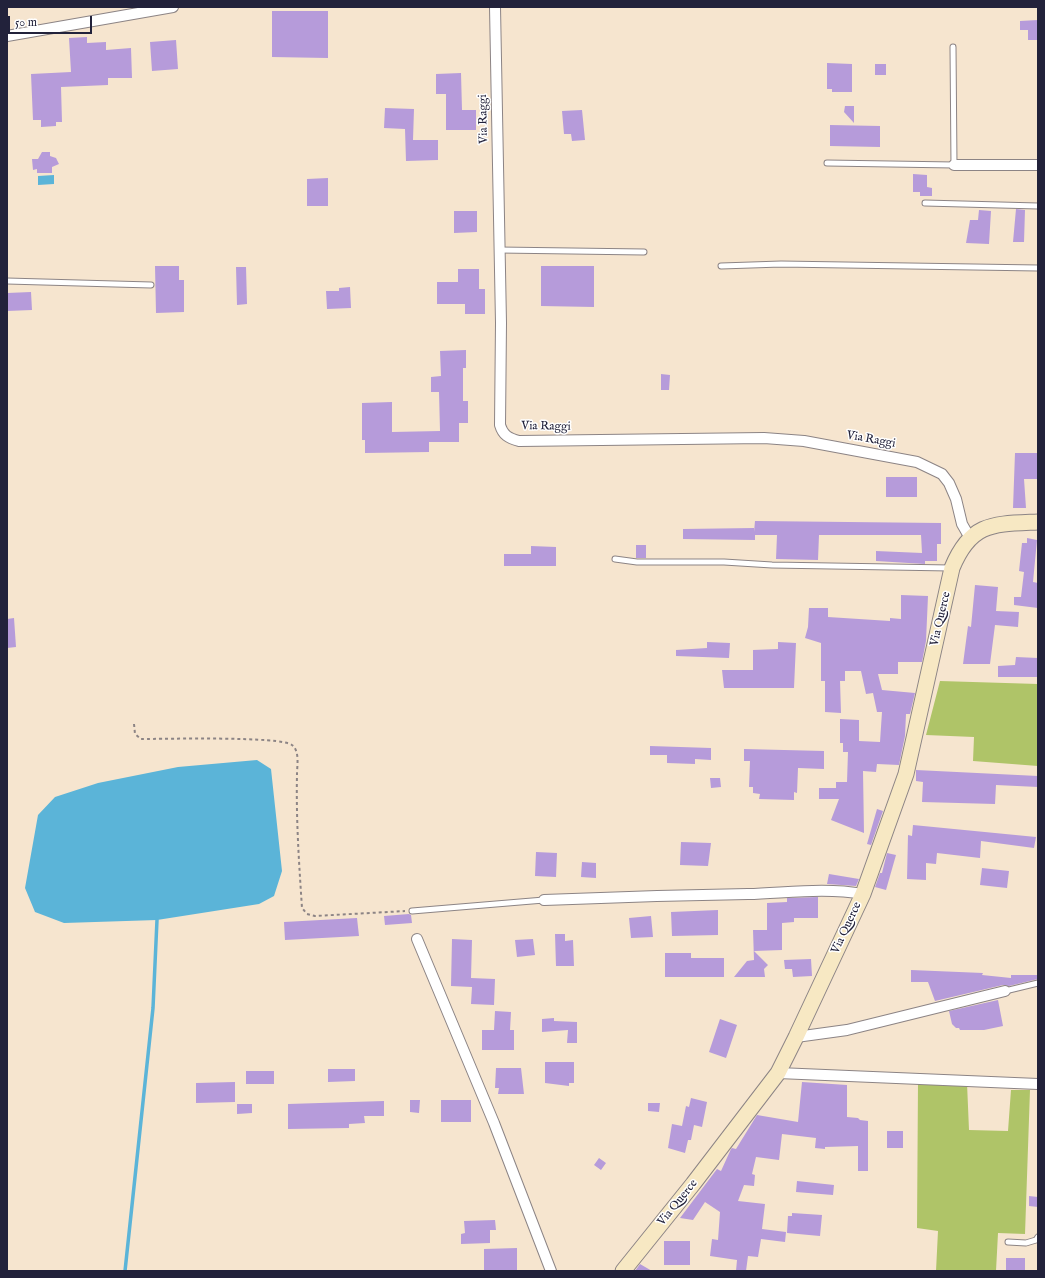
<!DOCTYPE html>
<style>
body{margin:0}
#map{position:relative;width:1045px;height:1278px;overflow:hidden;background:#f6e5cf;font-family:"IM FELL English",serif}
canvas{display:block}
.frame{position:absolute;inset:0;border:8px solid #22223b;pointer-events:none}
.scale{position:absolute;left:8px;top:16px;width:84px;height:18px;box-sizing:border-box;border:2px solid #22223b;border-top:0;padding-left:5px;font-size:12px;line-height:14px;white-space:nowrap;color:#22223b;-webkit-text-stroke:3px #fff;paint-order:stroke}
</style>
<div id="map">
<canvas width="1045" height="1278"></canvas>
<div class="frame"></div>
<div class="scale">50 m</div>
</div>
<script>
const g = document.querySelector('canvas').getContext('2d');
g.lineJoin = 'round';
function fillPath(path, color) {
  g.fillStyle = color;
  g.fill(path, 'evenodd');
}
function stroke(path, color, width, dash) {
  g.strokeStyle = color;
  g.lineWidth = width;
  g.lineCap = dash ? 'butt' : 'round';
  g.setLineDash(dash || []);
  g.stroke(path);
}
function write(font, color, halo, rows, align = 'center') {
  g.font = font + ' "IM FELL English",serif';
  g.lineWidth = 3;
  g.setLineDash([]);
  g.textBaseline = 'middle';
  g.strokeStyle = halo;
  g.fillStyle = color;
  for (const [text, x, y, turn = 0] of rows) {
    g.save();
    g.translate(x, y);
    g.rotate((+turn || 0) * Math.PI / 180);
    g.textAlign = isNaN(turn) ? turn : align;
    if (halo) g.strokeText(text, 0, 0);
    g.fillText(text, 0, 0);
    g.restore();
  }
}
fillPath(new Path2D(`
 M940,681L1038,684V766L973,761L974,737L926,735Z
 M918,1083H967L969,1130L1008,1131L1011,1090H1030L1025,1234L998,1233L996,1271H936L938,1231L917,1228Z`), '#afc468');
fillPath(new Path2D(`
 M54,175V184L38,185V176Z
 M257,760L271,769L282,871L274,896L259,904L157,920L64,923L35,912L25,888L38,815L55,797L98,783L178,767Z`), '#5bb4d8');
stroke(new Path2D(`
 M125,1271L153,1008L157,920`), '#5bb4d8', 3.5);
fillPath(new Path2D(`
 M272,11H328V58L272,57Z
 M1038,20V40H1028V30H1020V21Z
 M87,37V43L106,42V50L131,48L132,78H108V85L61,87L62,122H56V126L41,127V120H33L31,74L71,72L69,38Z
 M176,40L178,69L152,71L150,42Z
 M827,63L852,64V92H832V89H827Z
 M875,64H886V75H875Z
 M461,73L462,110H476V130H446V94H436V74Z
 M845,106H854V123L844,112Z
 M385,108L414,109L413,140H438V160L406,161L405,129L384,128Z
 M582,110L585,140L572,141L571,134H564L562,111Z
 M830,125L880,126V147L830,146Z
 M42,152H50V156L56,158L59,164L52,167V173H37V169L33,170L32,159H38Z
 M913,174L927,175V187L932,188V196H920V192H913Z
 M328,178V206H307V179Z
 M1016,209L1025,210L1024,242H1013Z
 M979,210L991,211L989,244L966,243L970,220H978Z
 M454,211H477V232L454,233Z
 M155,266H179V280H184V312L156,313Z
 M541,266H594V307L541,306Z
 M236,267H246L247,304L237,305Z
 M458,269H479V289H485V314H465V304H437V282H458Z
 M350,287L351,308L327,309L326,291H339V288Z
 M31,292L32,310L7,311V293Z
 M466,350V368H463V401H468V423H459V442H429V452L365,453V440H362V403L392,402V432L440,431L439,392H431V377L441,376L440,351Z
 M661,374L670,375L669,390H661Z
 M1015,453H1038V479H1024L1026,508H1013Z
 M886,477H917V497H886Z
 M755,521L941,523V544H937V561H925V564L876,561V551L922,553L921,535H819L818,560L776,559L777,535H755V540L683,539V529L754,528V532Z
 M1027,538L1037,540L1033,582L1038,583V608L1014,605V597H1021L1024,572L1019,571L1022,543H1027Z
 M636,545H646V558H636Z
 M531,546L556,547V566H504V554H531Z
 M975,585L998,587L996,611L1019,612L1018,627L995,625L990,664H963L968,626L971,627Z
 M901,595L928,596L926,641L922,662H898V674H878L882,690L915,693L910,714H906L905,736L899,765L877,764L876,772L863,771L864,833L831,820L839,799H819V788H836V782H847L848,752H843V743H840V719L859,720V741L880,742L882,712H877L873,693L866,694L861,671H845V681H840L841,713L825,712V681H821V643L805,638L808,627L809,608H828V617L890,621V618L901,619Z
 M14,618L16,647L7,648V619Z
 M707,642L730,643L729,658L676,656V650L707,648Z
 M778,642L796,643L794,688H724L722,670H753V650L778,649Z
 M1016,657L1038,658V677H998V666L1015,665Z
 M650,746L711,748V760L695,759V764L667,763V755H650Z
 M744,749L824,751V769L798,768L797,793L794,792V800L759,799L760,794L753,793V787H749L750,761H744Z
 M916,770L1038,776V787L996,785L995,804L922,802L923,782L916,781Z
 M710,778H720L721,787L711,788Z
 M877,809L883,811L871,845L867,844Z
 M913,825L1036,837L1034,848L981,841L980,858L937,853L936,864L926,863V880L907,879L908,835L912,836Z
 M681,842L711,843L708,866L680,865Z
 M536,852L557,853L556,877L535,876Z
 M887,853L896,855L886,890L875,887L880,873H882Z
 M582,862L596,863V878L581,877Z
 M982,868L1009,871L1007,888L980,885Z
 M829,874L859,879L856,886L827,884Z
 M818,897V918H794V922L782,923V950L754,951L768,965L764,969L765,977H734L747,961L754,960L753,930H767V903L787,902V898Z
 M718,910V935L672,936L671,912Z
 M409,914L411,915L412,923L385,925L384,916Z
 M651,916L653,937L631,938L629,918Z
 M357,918L359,936L285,940L284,922Z
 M555,934H565V941L573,940L574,966H556Z
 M452,939L472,940L471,978L495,979L494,1005L471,1004L472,987L451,986Z
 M533,939L535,955L517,957L515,940Z
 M665,953H691V958H724V977H665Z
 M811,959L812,976L793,977L792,969H785L784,960Z
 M911,970L983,973L982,975L1011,978V975H1038V979L1009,986L1003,985L935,1001L928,982H911Z
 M998,1000L1003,1026L984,1030H960L959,1028H956L952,1024L949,1011Z
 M495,1011L511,1012L510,1030H514V1050H482V1030H494Z
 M554,1018V1021L577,1022V1043H567L568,1030L542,1032V1019Z
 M720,1019L737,1025L726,1058L709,1052Z
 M545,1062H574V1083H569V1086L545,1083Z
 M496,1068H521L524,1094H498L499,1088H495Z
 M328,1069H355V1081L328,1082Z
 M246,1071H274V1084H246Z
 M235,1082V1102L196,1103V1083Z
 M802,1082L847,1085V1117L858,1118L860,1120L868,1121V1171H858V1146L825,1147V1149L815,1148L816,1138L782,1134L779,1160L756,1157L752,1174L755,1175L754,1186L744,1185L738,1201L765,1204L762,1229L786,1232L785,1242L761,1239L758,1257L748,1256L746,1271H736L737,1260L710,1256L712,1239L718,1240L720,1212L705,1202L693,1220L680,1218L717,1169L721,1171L731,1149L732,1148L736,1149L757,1115L798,1122Z
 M691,1098L707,1102L702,1127L694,1125L691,1140H688L685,1153L668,1148L672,1124L682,1126L686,1106L689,1107Z
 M410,1100H420L419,1113L410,1112Z
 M441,1100H471V1122H441Z
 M384,1101V1116H364L365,1123L349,1124V1128L288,1129V1104Z
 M648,1103H660L659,1112L648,1111Z
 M237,1104H252V1113L237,1114Z
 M887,1131H903V1148H887Z
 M599,1158L606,1163L601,1170L594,1165Z
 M797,1181L834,1185L833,1195L796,1192Z
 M1029,1196L1038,1197V1207L1029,1206Z
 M792,1213L822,1215L820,1236L787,1233L788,1216H792Z
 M495,1220L496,1230H490V1243L461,1244V1234L465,1233L464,1221Z
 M664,1241H690V1265H664Z
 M517,1248V1270L484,1271V1249Z
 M1006,1258H1025V1271H1006Z
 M640,1264L652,1271H635Z`), '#b69bda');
const lane = new Path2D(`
 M827,163L954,165L953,47
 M925,203L1038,206
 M499,250L644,252
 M721,266L781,264L1038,268
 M7,281L151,285
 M615,559L637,562H724L772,565L950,568
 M412,911L544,900
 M1005,991L1038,983
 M1008,1242L1026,1243L1036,1240L1038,1237`);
const street = new Path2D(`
 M495,7L501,323L500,425C503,435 508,438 519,441L764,438L804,441L917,462L942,474L949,483L956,499L962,524L970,538
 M7,36L173,7
 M954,165H1038
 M544,900C612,897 680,895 748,894C786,893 825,887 863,894
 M417,939L494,1123L551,1271
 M796,1037L847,1030L1005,991
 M778,1073L1038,1084`);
const secondary = new Path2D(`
 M623,1271L693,1184L778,1073L796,1037L863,894L906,774L952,568C971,522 993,524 1038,522`);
stroke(lane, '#8c8485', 7);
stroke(street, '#8c8485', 12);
stroke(secondary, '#8c8485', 17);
stroke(new Path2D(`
 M134,724L135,734L141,739C164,739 281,736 292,745C300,751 297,766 297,774C296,819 299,863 302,908L307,914L315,916L405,911`), '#8c8485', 2, [3, 3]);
stroke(lane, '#fff', 5);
stroke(street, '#fff', 10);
stroke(secondary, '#f7e8c3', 15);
write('12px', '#22223b', '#fff', [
 ["Via Raggi",484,119,-91],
 ["Via Raggi",546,427,1],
 ["Via Raggi",871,440,10],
 ["Via Querce",941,619,-77],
 ["Via Querce",847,928,-65],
 ["Via Querce",678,1203,-51]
]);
</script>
